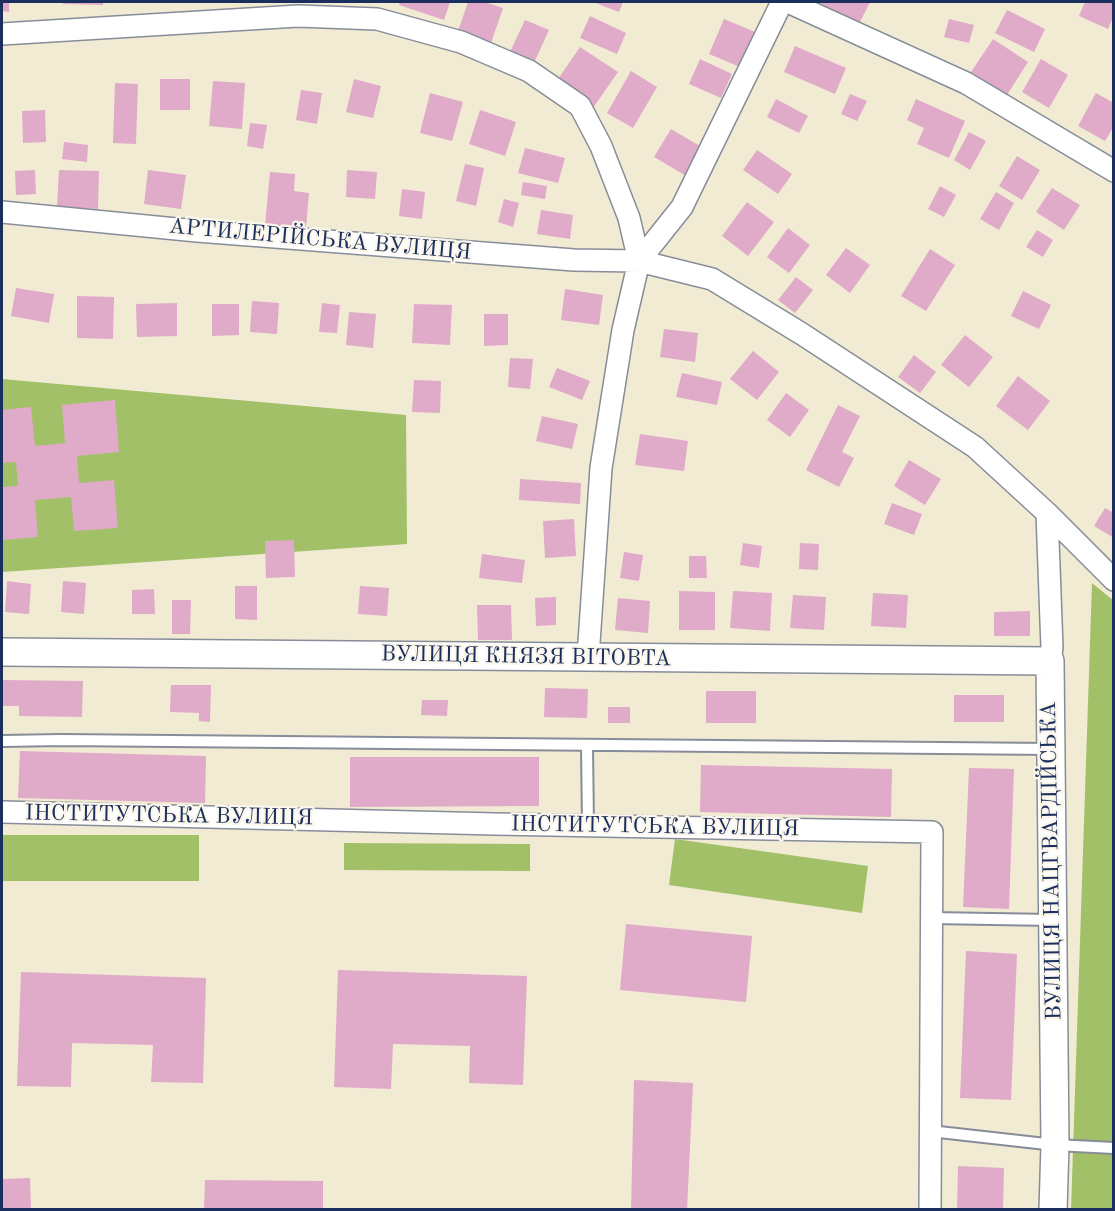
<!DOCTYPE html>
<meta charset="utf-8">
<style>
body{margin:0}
#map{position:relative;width:1115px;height:1211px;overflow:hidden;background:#f2ebd4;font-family:"Old Standard TT",serif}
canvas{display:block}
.frame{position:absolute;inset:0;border:3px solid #1b2f5e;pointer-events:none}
</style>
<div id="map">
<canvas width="1115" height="1211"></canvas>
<div class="frame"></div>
</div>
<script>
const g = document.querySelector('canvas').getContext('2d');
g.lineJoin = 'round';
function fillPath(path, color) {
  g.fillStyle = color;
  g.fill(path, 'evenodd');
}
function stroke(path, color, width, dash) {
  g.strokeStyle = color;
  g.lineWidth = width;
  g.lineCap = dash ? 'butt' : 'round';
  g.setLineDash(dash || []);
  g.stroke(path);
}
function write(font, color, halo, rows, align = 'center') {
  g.font = font + ' "Old Standard TT",serif';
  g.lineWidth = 4.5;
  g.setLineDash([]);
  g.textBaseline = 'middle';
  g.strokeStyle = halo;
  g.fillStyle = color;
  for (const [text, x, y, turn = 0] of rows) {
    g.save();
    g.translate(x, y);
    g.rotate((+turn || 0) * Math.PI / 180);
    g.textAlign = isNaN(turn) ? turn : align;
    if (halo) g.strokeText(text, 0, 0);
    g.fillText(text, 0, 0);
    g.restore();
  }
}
fillPath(new Path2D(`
 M2,379L406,415L407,544L2,572Z
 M1092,583L1114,601V1209L1071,1210Z
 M3,835H199V881H3Z
 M675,839L868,866L862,913L669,885Z
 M344,843L530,844V871L344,870Z`), '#a2c067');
fillPath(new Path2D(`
 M2,2H9V12L2,11Z
 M63,2H103V5L63,4Z
 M400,2H450L444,20L399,5Z
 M468,2H485L503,8L490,46L457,34Z
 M593,2H623L619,12Z
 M813,2H870L859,24Z
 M1085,2H1114V15L1108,29L1079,16Z
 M1007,10L1045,29L1034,52L995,33Z
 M590,16L626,33L617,54L580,38Z
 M724,19L755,32L740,67L709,54Z
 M949,19L974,25L969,43L944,37Z
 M525,20L549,30L534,63L510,52Z
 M993,39L1028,62L1007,95L971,72Z
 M795,46L846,68L835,94L784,72Z
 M580,47L618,72L593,108L556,82Z
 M700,59L732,74L721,98L689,84Z
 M1041,59L1068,75L1049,108L1022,92Z
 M631,71L657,87L633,128L607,113Z
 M160,79H190V110H160Z
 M354,79L381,86L373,118L346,112Z
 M213,81L245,83L242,129L209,126Z
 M115,83L138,84L136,144L113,143Z
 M301,90L322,93L317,124L296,120Z
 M430,93L463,102L452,141L420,133Z
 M1096,93L1114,103V126L1105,141L1078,126Z
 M850,94L867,101L857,121L841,114Z
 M776,99L808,116L799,133L767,117Z
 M916,99L965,121L949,158L917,144L924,128L907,120Z
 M45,110L46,142L23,143L22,111Z
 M480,110L516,122L505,156L469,144Z
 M250,123L267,125L263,149L247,146Z
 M671,129L705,149L688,177L654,157Z
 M969,132L986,141L970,170L954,160Z
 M64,142L88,145L87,162L62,159Z
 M525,148L565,158L558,183L518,173Z
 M757,150L792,174L778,194L743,170Z
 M1017,156L1040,170L1022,200L999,186Z
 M465,164L484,168L476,206L456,201Z
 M35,170L36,194L16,195L15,171Z
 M59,170L99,171L98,209L57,207Z
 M148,170L186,175L181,209L144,204Z
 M347,170L377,172L375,199L346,197Z
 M270,172L295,174L294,191L309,193L306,228L265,225Z
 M523,182L547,186L545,199L521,195Z
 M940,186L956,195L944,217L928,209Z
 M1052,188L1080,205L1064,230L1036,212Z
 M402,189L425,192L422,219L399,216Z
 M996,192L1014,203L999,230L980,219Z
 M504,199L519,203L513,227L498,222Z
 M747,202L774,222L748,256L722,236Z
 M541,210L573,215L570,239L537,234Z
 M788,228L810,245L789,273L767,257Z
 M1037,230L1053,240L1043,257L1026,247Z
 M846,248L870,265L850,293L826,275Z
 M930,249L955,265L926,311L901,296Z
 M796,277L813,290L795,313L778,300Z
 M16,288L54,294L49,323L11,316Z
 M565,289L603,295L599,325L561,320Z
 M1023,291L1051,305L1039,329L1011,316Z
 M77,296L114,297L113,339L77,338Z
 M252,301L279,303L277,334L250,332Z
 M177,303V336L137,337L136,304Z
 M322,303L340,305L337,333L319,332Z
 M212,304H239V335L212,336Z
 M414,304L452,305L450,345L412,343Z
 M349,312L376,314L373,348L346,345Z
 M484,314H508V345L484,346Z
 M664,329L698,333L695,362L660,357Z
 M965,335L993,357L969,387L941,365Z
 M753,351L779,372L757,400L730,379Z
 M914,355L936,372L920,393L898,377Z
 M510,358L533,359L530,389L508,387Z
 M557,368L590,381L582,400L549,387Z
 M682,373L722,382L717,405L676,397Z
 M1018,376L1050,401L1028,430L996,406Z
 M414,380L441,381L440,413L412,412Z
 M786,393L809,410L790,437L767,420Z
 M115,400L119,452L77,456L79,483L114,480L118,528L74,531L71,497L35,500L38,537L2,540V487L18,486L16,462L2,463V410L31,407L35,446L65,443L62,405Z
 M838,405L860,416L842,452L854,458L839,487L806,470Z
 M542,416L578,424L572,449L536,441Z
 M640,434L688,441L684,471L635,465Z
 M909,460L941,479L925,505L894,486Z
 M520,479L581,483L580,504L519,500Z
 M892,503L922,514L914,535L884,524Z
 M1105,508L1114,513V538L1094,526Z
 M574,519L576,556L545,558L543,521Z
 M294,540L295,577L266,578L265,541Z
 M743,543L762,546L759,568L740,565Z
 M800,543L819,544L818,570L799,569Z
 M624,552L643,555L639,581L620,578Z
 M482,554L525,560L522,583L479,578Z
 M689,556H706L707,578H689Z
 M7,581L31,584L29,614L5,612Z
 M63,581L86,583L84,614L61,612Z
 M235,586H257V620L235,619Z
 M360,586L389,588L387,616L358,614Z
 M154,589L155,614H132V590Z
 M679,591L715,592V630H679Z
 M733,591L772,593L770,631L730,628Z
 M873,593L908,595L906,628L871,626Z
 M793,595L826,597L824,630L790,628Z
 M556,597V625L536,626L535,598Z
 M618,598L650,601L648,633L615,630Z
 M172,600H191L190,634H172Z
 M477,605H511L512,640H478Z
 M1030,611V636H994V612Z
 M2,680L83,681L82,717L19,716V706H2Z
 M171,685H211L210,722L199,721V713L170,712Z
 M545,688L588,689L587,718L544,717Z
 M706,691H756V723H706Z
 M954,695H1004V722H954Z
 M422,700H448L447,716L421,715Z
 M608,707H630V723H608Z
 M20,751L206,756L205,803L18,798Z
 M350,757H539V806L350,807Z
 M701,765L892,769L891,817L700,812Z
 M969,768L1014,769L1009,909L963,907Z
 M626,924L752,936L746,1002L620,990Z
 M966,951L1017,954L1011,1100L960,1098Z
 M338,970L527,976L523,1085L469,1083L470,1046L393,1044L391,1089L334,1087Z
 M21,972L206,978L203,1083L151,1082L153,1045L72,1043L71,1087L17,1086Z
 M634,1080L693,1083L687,1210H631Z
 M958,1166L1004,1168L1003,1210H957Z
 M30,1178L31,1210H2V1179Z
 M205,1180L323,1181V1210H204Z`), '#e0abc8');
const service = new Path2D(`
 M2,741L61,740L1051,749
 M587,746L588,825
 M931,918L1053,920
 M930,1131L1055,1145L1114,1148`);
const minor = new Path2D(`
 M788,2L966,83L1114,171
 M2,34L298,16L377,19L461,42L529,71L580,106L601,146L629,218L639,261L712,279L802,334L975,447L1047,513L1114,580
 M2,212L197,231L574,260L639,261
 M1047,513L1052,648L1050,661
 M588,657L601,468L623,330L639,261L682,207L782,2
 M2,812L495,824L932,832L930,1210`);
const tertiary = new Path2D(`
 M2,652L1050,661L1055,1145L1053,1210`);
stroke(service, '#868d99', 14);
stroke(minor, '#868d99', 24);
stroke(tertiary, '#868d99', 30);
stroke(service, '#fff', 10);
stroke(minor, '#fff', 21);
stroke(tertiary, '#fff', 27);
write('22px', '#1b2f5e', '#fbf7ec', [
 ["АРТИЛЕРІЙСЬКА ВУЛИЦЯ",320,240,5],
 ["ВУЛИЦЯ КНЯЗЯ ВІТОВТА",526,657,1],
 ["ІНСТИТУТСЬКА ВУЛИЦЯ",169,816,1],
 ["ІНСТИТУТСЬКА ВУЛИЦЯ",655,827,1],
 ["ВУЛИЦЯ НАЦГВАРДІЙСЬКА",1052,861,-91]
]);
</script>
